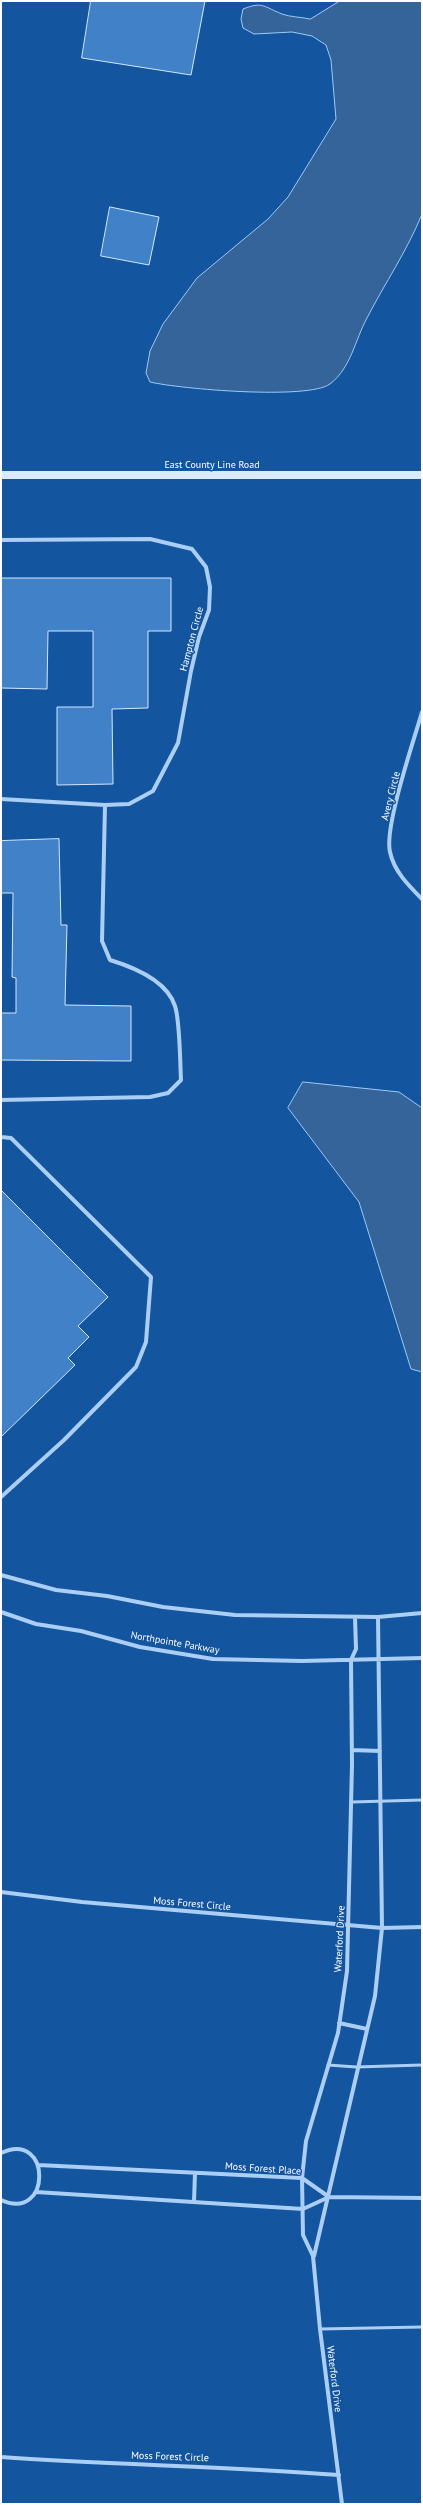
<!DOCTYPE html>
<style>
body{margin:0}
#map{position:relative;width:423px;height:2505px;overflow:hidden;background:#13559f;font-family:"PT Sans",sans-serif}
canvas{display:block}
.frame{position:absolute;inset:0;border:2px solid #fff;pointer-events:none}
</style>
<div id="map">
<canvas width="423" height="2505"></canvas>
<div class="frame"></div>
</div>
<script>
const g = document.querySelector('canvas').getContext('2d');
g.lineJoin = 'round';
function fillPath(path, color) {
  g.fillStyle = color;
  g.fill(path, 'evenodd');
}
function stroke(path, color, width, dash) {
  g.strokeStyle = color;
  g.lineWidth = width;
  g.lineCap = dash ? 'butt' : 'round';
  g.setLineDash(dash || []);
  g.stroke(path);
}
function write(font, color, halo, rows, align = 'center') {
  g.font = font + ' "PT Sans",sans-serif';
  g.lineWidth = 3;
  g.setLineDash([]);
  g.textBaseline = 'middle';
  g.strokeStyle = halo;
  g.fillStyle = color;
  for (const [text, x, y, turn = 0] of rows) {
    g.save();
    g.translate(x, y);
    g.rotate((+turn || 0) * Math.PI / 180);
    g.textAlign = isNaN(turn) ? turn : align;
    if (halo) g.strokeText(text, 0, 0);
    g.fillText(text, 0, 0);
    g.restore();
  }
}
const water = new Path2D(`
 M340,1H422V214C407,251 385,283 367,318C355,340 351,368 330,384C308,400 180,389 150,382L146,373L150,351L163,324L197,278L268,219L288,197L336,119L331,60L326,45L312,36L292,32L254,34L243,28L241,19L243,9C263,1 264,7 282,14C290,17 301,17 310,19Z
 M303,1082L399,1092L422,1108V1372L411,1369L359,1202L288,1108Z`);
fillPath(water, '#34649a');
stroke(water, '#9dcaf7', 1);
const building = new Path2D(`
 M91,1H205L191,75L82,58Z
 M110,207L159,217L149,265L101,256Z
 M1,578H171V631H148V708L112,709L113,784L57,785V707H93V631H48L47,689L1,688Z
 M59,839L61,925H67L65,1005L131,1006V1061L1,1060V1013H16V978L12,977L13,893H1V841Z
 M1,1190L108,1297L78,1326L89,1337L68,1358L75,1365L1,1437Z`);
fillPath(building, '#4081c7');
stroke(building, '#d3e8fe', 1);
stroke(new Path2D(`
 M352,1802L422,1800
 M328,2065L356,2067L422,2065
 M320,2329L422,2327`), '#abcef4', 3);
stroke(new Path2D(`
 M1,540L150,539L192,549L206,567L210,587L209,610L199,637L191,671L178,743L153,791L129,804L105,805L1,799
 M422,712C414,740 384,827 390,852C394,871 408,885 422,899
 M1,1100L150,1097L168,1093L181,1080C180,1062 180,1021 175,1006C167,981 133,967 110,960L102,941L105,805
 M1,1137L11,1138L151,1277L146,1342L136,1367L64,1440L1,1497
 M1,1575L56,1590L107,1596L163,1607L235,1615L378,1617L422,1613
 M1,1612L36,1624L81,1631L140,1647L213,1659L302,1661L422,1658
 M352,1750L380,1751
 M1,1892L82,1902L382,1928L422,1927
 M339,2023L367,2029
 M1,2153C52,2129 52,2223 1,2200
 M38,2165L302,2178L329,2197
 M36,2192L303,2209L329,2197L422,2198
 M194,2202L195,2173
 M314,2256L375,1996L382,1928L378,1617
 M1,2457C114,2465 226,2466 339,2475
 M342,2504L320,2329L313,2256L303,2235L302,2178L306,2141L338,2033L347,1971L352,1764L351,1660L356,1649L355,1617`), '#abcef4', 4);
stroke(new Path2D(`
 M1,475H422`), '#dbebfd', 8);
write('10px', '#fff', '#13559f', [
 ["East County Line Road",212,465],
 ["Hampton Circle",192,639,-75],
 ["Avery Circle",391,796,-76],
 ["Northpointe Parkway",175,1643,10],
 ["Moss Forest Circle",192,1904,5],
 ["Waterford Drive",340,1939,-87],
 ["Moss Forest Place",263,2169,4],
 ["Waterford Drive",334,2379,83],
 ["Moss Forest Circle",170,2457,2]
]);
</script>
